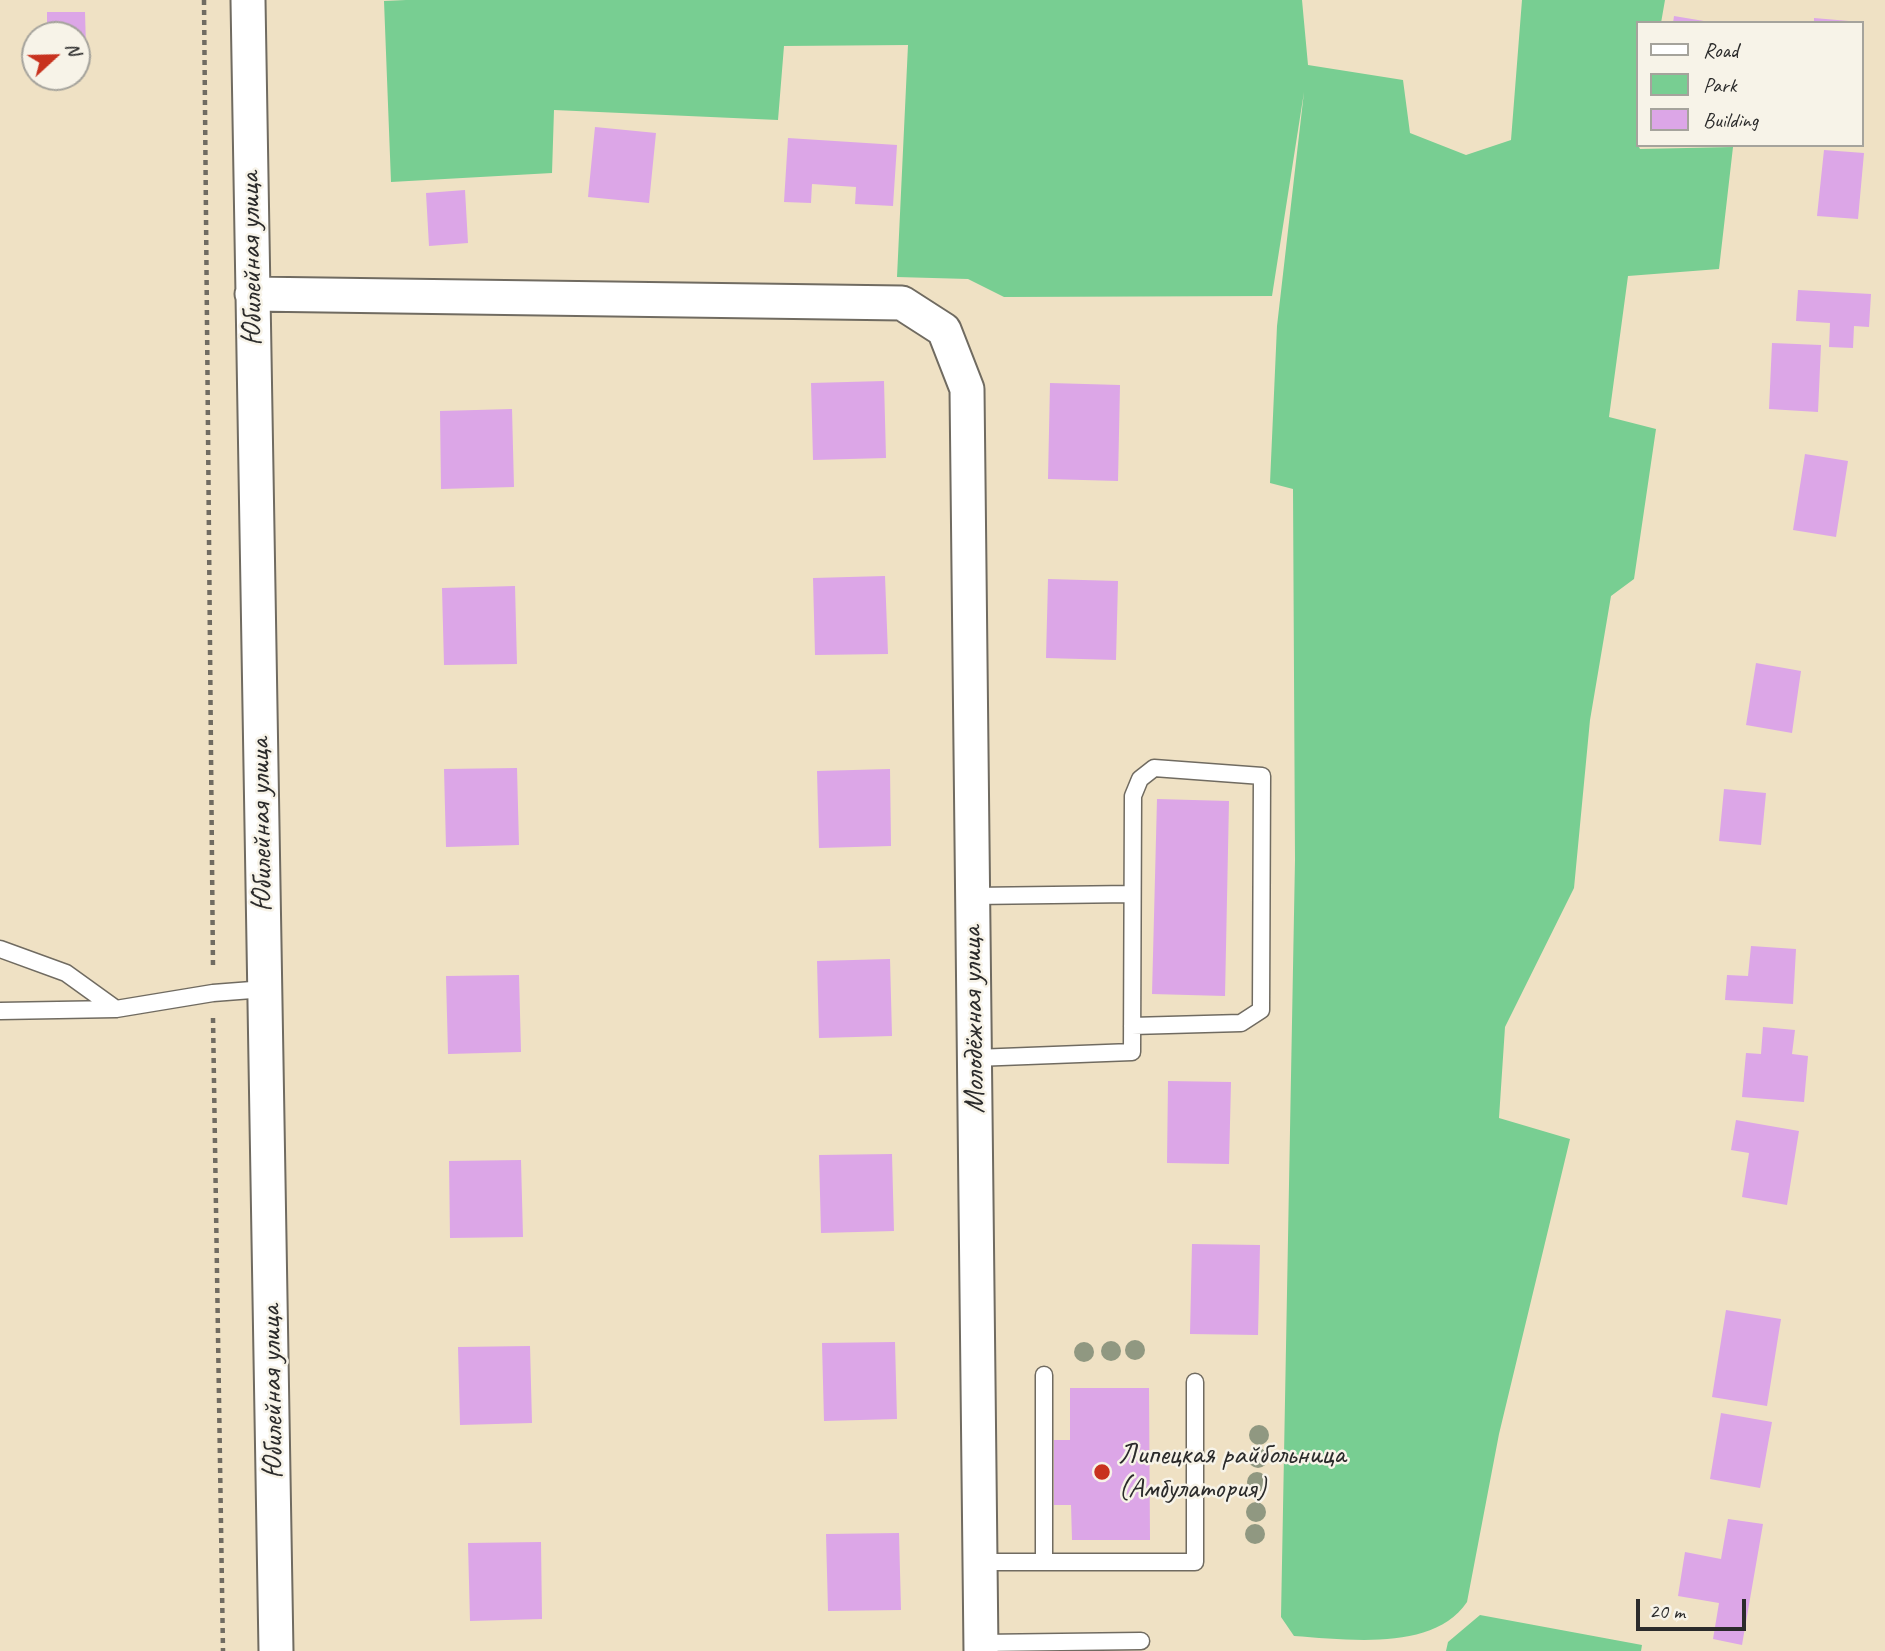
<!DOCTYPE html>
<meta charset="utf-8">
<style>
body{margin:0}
#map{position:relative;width:1885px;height:1651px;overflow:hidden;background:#efe1c4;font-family:Caveat,sans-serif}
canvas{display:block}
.legend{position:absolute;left:1636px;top:21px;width:228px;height:126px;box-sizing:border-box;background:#f7f3e8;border:2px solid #a5a39c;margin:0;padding:9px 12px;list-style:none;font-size:21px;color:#2b2b2b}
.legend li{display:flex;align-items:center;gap:14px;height:35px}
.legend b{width:35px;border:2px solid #a5a39c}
.north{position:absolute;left:21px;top:21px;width:70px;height:70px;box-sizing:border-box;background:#f7f3e8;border:2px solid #a5a39c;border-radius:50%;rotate:68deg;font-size:19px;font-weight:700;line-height:28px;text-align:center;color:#2b2b2b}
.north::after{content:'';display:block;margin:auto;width:24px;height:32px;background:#c8321e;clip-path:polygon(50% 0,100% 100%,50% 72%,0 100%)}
.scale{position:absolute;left:1636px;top:1599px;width:110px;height:32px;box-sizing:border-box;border:4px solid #2b2b2b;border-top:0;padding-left:9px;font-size:21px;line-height:24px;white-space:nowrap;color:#2b2b2b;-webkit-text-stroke:5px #f7f3e8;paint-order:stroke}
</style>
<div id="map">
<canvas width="1885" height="1651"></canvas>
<ul class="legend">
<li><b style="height:9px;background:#fff"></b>Road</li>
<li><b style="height:19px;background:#78ce92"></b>Park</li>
<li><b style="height:19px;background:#dca6e7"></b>Building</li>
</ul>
<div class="north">N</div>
<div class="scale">20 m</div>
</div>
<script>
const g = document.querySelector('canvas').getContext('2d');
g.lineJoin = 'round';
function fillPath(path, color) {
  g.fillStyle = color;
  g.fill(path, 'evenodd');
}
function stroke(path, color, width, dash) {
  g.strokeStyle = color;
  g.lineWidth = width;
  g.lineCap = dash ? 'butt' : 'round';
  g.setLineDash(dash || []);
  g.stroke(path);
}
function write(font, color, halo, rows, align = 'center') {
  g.font = font + ' Caveat,sans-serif';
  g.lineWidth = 5;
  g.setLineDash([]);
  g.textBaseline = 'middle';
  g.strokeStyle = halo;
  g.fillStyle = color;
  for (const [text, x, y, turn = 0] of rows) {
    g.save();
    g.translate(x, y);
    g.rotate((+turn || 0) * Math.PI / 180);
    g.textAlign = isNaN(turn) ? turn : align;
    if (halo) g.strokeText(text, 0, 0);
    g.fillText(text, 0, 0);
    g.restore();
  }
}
fillPath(new Path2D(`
 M406,0H1302L1308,65L1403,80L1410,133L1466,155L1511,140L1522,0H1665L1661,23H1638V145L1640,149L1733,147L1719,269L1628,276L1609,417L1656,429L1634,579L1611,596L1590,720L1574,888L1505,1027L1499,1118L1570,1139L1499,1434L1467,1602C1434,1651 1351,1640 1294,1636L1281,1617L1295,860L1293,489L1270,483L1277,326L1304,92L1272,296L1004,297L968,279L897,277L908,45L784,46L778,120L554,110L552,173L391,182L384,1Z
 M1480,1615L1642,1645L1641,1651H1446L1448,1642Z`), '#78ce92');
fillPath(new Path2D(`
 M47,12H85L86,47H77V35H47Z
 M1674,16L1704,21V23H1673Z
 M1814,18L1849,21V23H1814Z
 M595,127L656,133L649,203L588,197Z
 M788,138L897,145L893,206L855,204L856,187L812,184L811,203L784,202Z
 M1824,150L1864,153L1858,219L1817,216Z
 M465,190L468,243L429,246L426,193Z
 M1798,290L1871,294L1869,327L1854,326L1853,348L1829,347L1830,323L1796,321Z
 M1772,343L1821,345L1818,412L1769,409Z
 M884,381L886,458L813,460L811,383Z
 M1050,383L1120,385L1118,481L1048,479Z
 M512,409L514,487L441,489L440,411Z
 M1805,454L1848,461L1836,537L1793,530Z
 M885,576L888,654L815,655L813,578Z
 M1048,579L1118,581L1116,660L1046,658Z
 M515,586L517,664L444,665L442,588Z
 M1756,663L1801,671L1792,733L1746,725Z
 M517,768L519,845L446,847L444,769Z
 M890,769L891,846L819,848L817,771Z
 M1724,789L1766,793L1761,845L1719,841Z
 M1157,799L1229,801L1225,996L1152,994Z
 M1751,946L1796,949L1793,1004L1725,1000L1727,975L1748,976Z
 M890,959L892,1036L819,1038L817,961Z
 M519,975L521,1052L448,1054L446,976Z
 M1763,1027L1795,1030L1792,1054L1808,1056L1804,1102L1742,1097L1746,1053L1761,1054Z
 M1168,1081L1231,1082L1229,1164L1167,1163Z
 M1736,1120L1799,1131L1787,1205L1742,1197L1749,1153L1731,1150Z
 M892,1154L894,1231L821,1233L819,1155Z
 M521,1160L523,1237L450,1238L449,1161Z
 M1192,1244L1260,1245L1258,1335L1190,1334Z
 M1726,1310L1781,1319L1767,1406L1712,1397Z
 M895,1342L897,1419L824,1421L822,1343Z
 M530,1346L532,1423L460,1425L458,1347Z
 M1070,1388H1149L1150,1540H1072L1071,1505H1054V1440H1070Z
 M1721,1413L1772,1422L1760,1488L1710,1479Z
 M1728,1519L1763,1524L1742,1645L1713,1639L1719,1603L1678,1596L1685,1552L1721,1559Z
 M899,1533L901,1610L828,1611L826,1534Z
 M541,1542L542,1619L470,1621L468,1543Z`), '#dca6e7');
const lane = new Path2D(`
 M973,896L1132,894
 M0,949L66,973L116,1009
 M0,1011L116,1009L213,993L265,989
 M975,1058L1132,1052L1133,796L1140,779L1154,768L1262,776L1261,1010L1241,1023L1132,1026
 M1044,1375V1562
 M980,1562H1195V1382
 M981,1643L1141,1641`);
const street = new Path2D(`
 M248,0L276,1651
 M252,294L902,303L944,330L967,389L981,1651`);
stroke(lane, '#706b61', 19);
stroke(street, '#706b61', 37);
stroke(new Path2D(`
 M204,0L213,968
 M213,1018L223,1651`), '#706b61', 4.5, [5, 5]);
stroke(lane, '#fff', 16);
stroke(street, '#fff', 33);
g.fillStyle = '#909881';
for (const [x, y] of [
 [1135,1350],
 [1111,1351],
 [1084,1352],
 [1259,1435],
 [1258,1458],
 [1257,1482],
 [1256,1512],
 [1255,1534]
]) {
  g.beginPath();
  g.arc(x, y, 10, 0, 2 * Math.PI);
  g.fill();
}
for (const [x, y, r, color] of [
 [1102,1472,9,"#c8321e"]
]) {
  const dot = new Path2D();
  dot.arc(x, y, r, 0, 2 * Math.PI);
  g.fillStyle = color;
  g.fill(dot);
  stroke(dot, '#f7f3e8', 2.5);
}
write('30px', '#2b2b2b', '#f7f3e8', [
 ["Юбилейная улица",252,259,-91],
 ["Юбилейная улица",262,825,-91],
 ["Молодёжная улица",974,1020,-91],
 ["Юбилейная улица",273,1392,-91]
]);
write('30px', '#2b2b2b', '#f7f3e8', [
 ["Липецкая райбольница",1118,1455],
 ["(Амбулатория)",1118,1489]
], 'left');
</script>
